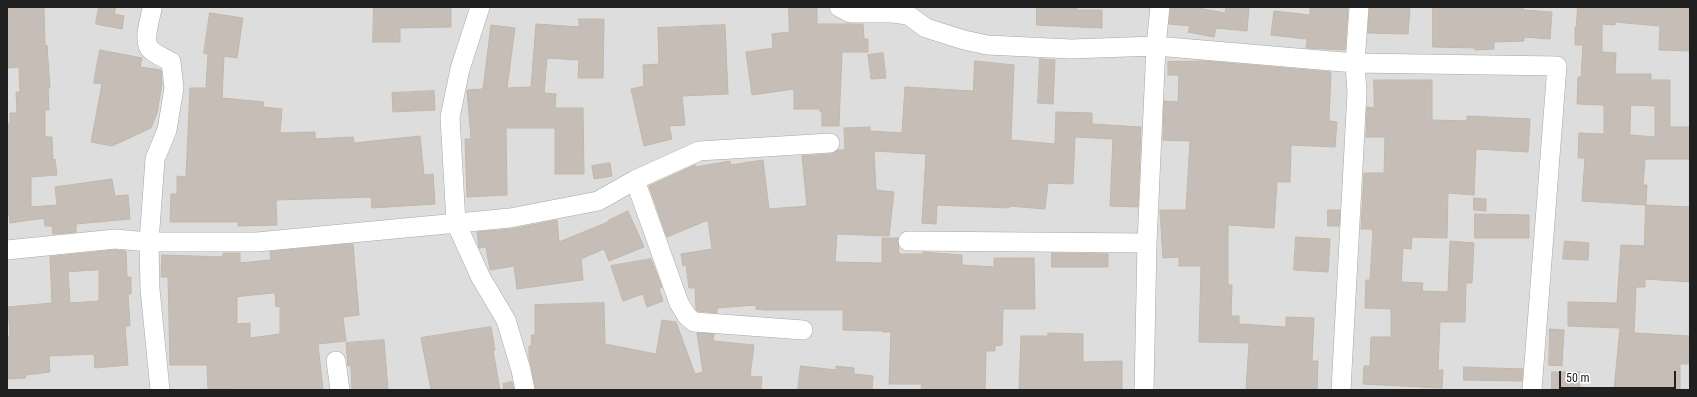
<!DOCTYPE html>
<style>
body{margin:0}
#map{position:relative;width:1697px;height:397px;overflow:hidden;background:#f1efe7;font-family:"Roboto Condensed",sans-serif}
canvas{display:block}
.frame{position:absolute;inset:0;border:8px solid #202020;pointer-events:none}
.scale{position:absolute;left:1559px;top:371px;width:117px;height:18px;box-sizing:border-box;border:2px solid #202020;border-top:0;padding-left:5px;font-size:12px;line-height:14px;white-space:nowrap;color:#202020;-webkit-text-stroke:3px #fff;paint-order:stroke}
</style>
<div id="map">
<canvas width="1697" height="397"></canvas>
<div class="frame"></div>
<div class="scale">50 m</div>
</div>
<script>
const g = document.querySelector('canvas').getContext('2d');
g.lineJoin = 'round';
function fillPath(path, color) {
  g.fillStyle = color;
  g.fill(path, 'evenodd');
}
function stroke(path, color, width, dash) {
  g.strokeStyle = color;
  g.lineWidth = width;
  g.lineCap = dash ? 'butt' : 'round';
  g.setLineDash(dash || []);
  g.stroke(path);
}
fillPath(new Path2D(`
 M7,7H1690V390H7Z`), '#dedddd');
const building = new Path2D(`
 M7,7H44L45,46L47,45L50,88H48L49,110H45V137H52L53,160L55,159L57,175L31,177V207L57,205L55,187L112,179L115,196L128,195L130,219L76,224V232L53,234L52,226H45L44,218L10,223L9,214L7,215V124H10V113H17L16,92H20L19,67L7,68Z
 M99,7H116L114,14L124,16L122,29L96,24Z
 M374,7H451V27L400,28V42H373Z
 M789,7H817V24H863L864,39H868V52H842L839,126H822V112H820V109H794V89L752,95L746,52L773,48L772,34L789,32Z
 M1037,7H1077V10H1102V28L1037,25Z
 M1171,7H1193L1225,13L1226,7H1249L1247,31L1216,28L1214,37L1188,32L1190,26L1169,24Z
 M1310,7H1348L1345,50L1306,48L1307,39L1271,35L1274,11L1310,15Z
 M1370,7H1410L1408,34L1368,33Z
 M1433,7H1523V10L1552,12L1550,39L1524,37V41L1494,42V49L1475,50V48L1433,47Z
 M1578,7L1690,8V51L1659,50L1660,26L1615,22V25L1602,24V52L1616,53L1615,74H1651V80H1670V127H1690V159H1645L1643,185H1647L1646,205L1582,201L1585,158H1578L1579,133L1604,134V105L1577,104L1578,77H1581L1583,45H1575V27H1576ZM1631,105L1655,106V137L1630,135Z
 M210,13L243,18L237,58L224,56L222,98L264,102L263,107L282,109L280,133L315,132V139L353,137L354,143L420,136L424,175L433,174L435,204L372,208L371,197L276,200L277,225L238,226V222H170L171,194H177V176L186,177L190,88H206L208,54L204,53Z
 M579,19H604L603,78H578L579,60L547,58L544,93L556,94L555,108H583L584,174H555V128H506L507,195L467,197L465,139H471L467,90L483,89L491,25L515,28L507,88L531,87L536,24L579,27Z
 M725,25L728,94L682,96L685,125L669,126L672,139L644,146L631,89L644,86L643,65L659,64L658,28Z
 M100,50L142,58L140,67L161,70L162,84L157,113L151,128L112,146L91,142L102,84L94,83Z
 M883,53L886,78L871,79L868,55Z
 M1040,59L1055,60L1053,104L1038,103Z
 M975,61L1014,65L1011,140L1055,144L1056,112L1092,113V124L1141,127L1138,207L1110,206L1113,139L1075,137L1073,184L1048,183L1045,209L1009,206V208L937,205L936,224L922,223L926,154L874,151L876,190L894,192L889,236L837,234L835,262L882,263V238H898L899,254H923V252L962,255V265L994,267V258H1034L1035,309H1003L1002,345L995,346V351H986L985,390H921L922,384H889L891,332H883V331L843,330V310H765L756,309V305L717,308V313L698,311L696,310L695,288H689L686,265L683,266L681,254L712,249L708,220L667,237L649,186L695,165L696,167L730,161L731,165L763,160L769,209L807,206L802,156L831,154L838,150H845L844,128L870,127V131L902,133L905,87L973,91Z
 M1204,61L1331,72L1329,121L1337,122L1335,147L1291,145L1290,182H1277L1274,228L1228,225V285H1232L1231,316H1239V324L1286,327V317L1314,318L1312,361H1318L1317,390H1246L1249,343L1199,342L1201,266H1179V257L1163,258L1160,210H1186L1190,141L1163,140L1164,101L1178,102L1179,75H1168V62Z
 M1374,80H1432V120L1467,121V116L1530,119L1528,152L1476,149L1474,195L1448,193L1447,238L1412,237L1411,249L1403,248L1401,282L1423,283L1422,291L1448,292L1450,241L1474,243L1472,283H1466L1465,322H1440L1438,370H1443L1442,388L1363,384L1364,366H1370L1371,337H1391V309L1365,308L1366,280H1370L1373,231H1372V229H1361L1364,173H1384L1385,137H1366L1367,107L1374,108Z
 M434,91L435,110L393,112L392,93Z
 M610,163L612,176L594,179L592,166Z
 M1474,198L1486,199V211L1474,210Z
 M1646,205L1690,207V282L1645,279V287H1636L1634,333L1690,336V364H1680V390H1614L1620,328L1568,326V302L1617,303L1621,245L1644,246Z
 M1328,210H1340L1339,226H1328Z
 M628,211L644,247L609,261L604,249L581,259L583,280L517,289L514,266L490,270L486,247L479,248L477,232L512,229L557,220L559,242L608,222V221Z
 M1475,214L1529,215V238H1475Z
 M1296,237L1330,239L1328,272L1294,270Z
 M1565,241L1589,243L1588,260L1563,259Z
 M353,244L359,315L343,317L346,341L318,344L323,390H242V388L208,389L207,365H170L168,277H161L162,255L223,257V253H240V263L271,260L270,252ZM275,293L276,307L280,306V334L250,338V323L237,324V297Z
 M115,250L126,251L127,277H131V294H128L130,326H125L128,365L95,368L94,354L49,356L50,372L25,375L26,378L7,379V336H10L8,307L52,303L50,257ZM99,270V301L70,303L68,272Z
 M1052,253L1108,254V267H1052Z
 M651,259L662,287L659,289L663,301L647,307L643,294L623,301L611,266Z
 M604,303L605,344L656,354L662,320L676,322L695,374L703,372L697,333L714,334L713,341L754,345L750,376L762,377L761,390H536L529,357V346H532L531,335H535V305Z
 M491,327L495,350H493L500,390H431L421,338Z
 M1550,329L1564,330L1562,366L1549,365Z
 M1048,333L1083,334V362L1122,361V390H1019L1021,336H1048Z
 M384,340L388,390H352L351,366H348L346,343Z
 M801,366L836,370V366L854,368V374L873,376L872,390H798Z
 M1464,367L1523,369L1522,381L1464,380Z
 M1552,372H1580V390H1552Z
 M512,382L514,390H504L503,384Z`);
fillPath(building, '#c6beb6');
stroke(building, '#c3b7a8', 1);
const minor = new Path2D(`
 M480,7L460,69L450,117L456,223L481,278L506,320L521,370L525,390
 M839,7L850,13H893L908,15L926,28L964,40L987,45L1071,49L1156,46L1355,63L1557,66L1532,390
 M152,9C150,19 142,42 151,50C156,55 165,58 171,62L174,88L167,130L155,159L149,242L150,289L160,390
 M635,180L679,303L687,316L694,322L803,330
 M908,241L1147,243
 M7,250L115,239L149,242H257L510,218L598,201L635,180L699,151L830,143
 M336,361L340,390
 M1144,390L1147,243L1156,46L1160,7
 M1341,390L1357,92L1355,63L1359,7`);
stroke(minor, '#a7a7a7', 20);
stroke(minor, '#fff', 19);
</script>
